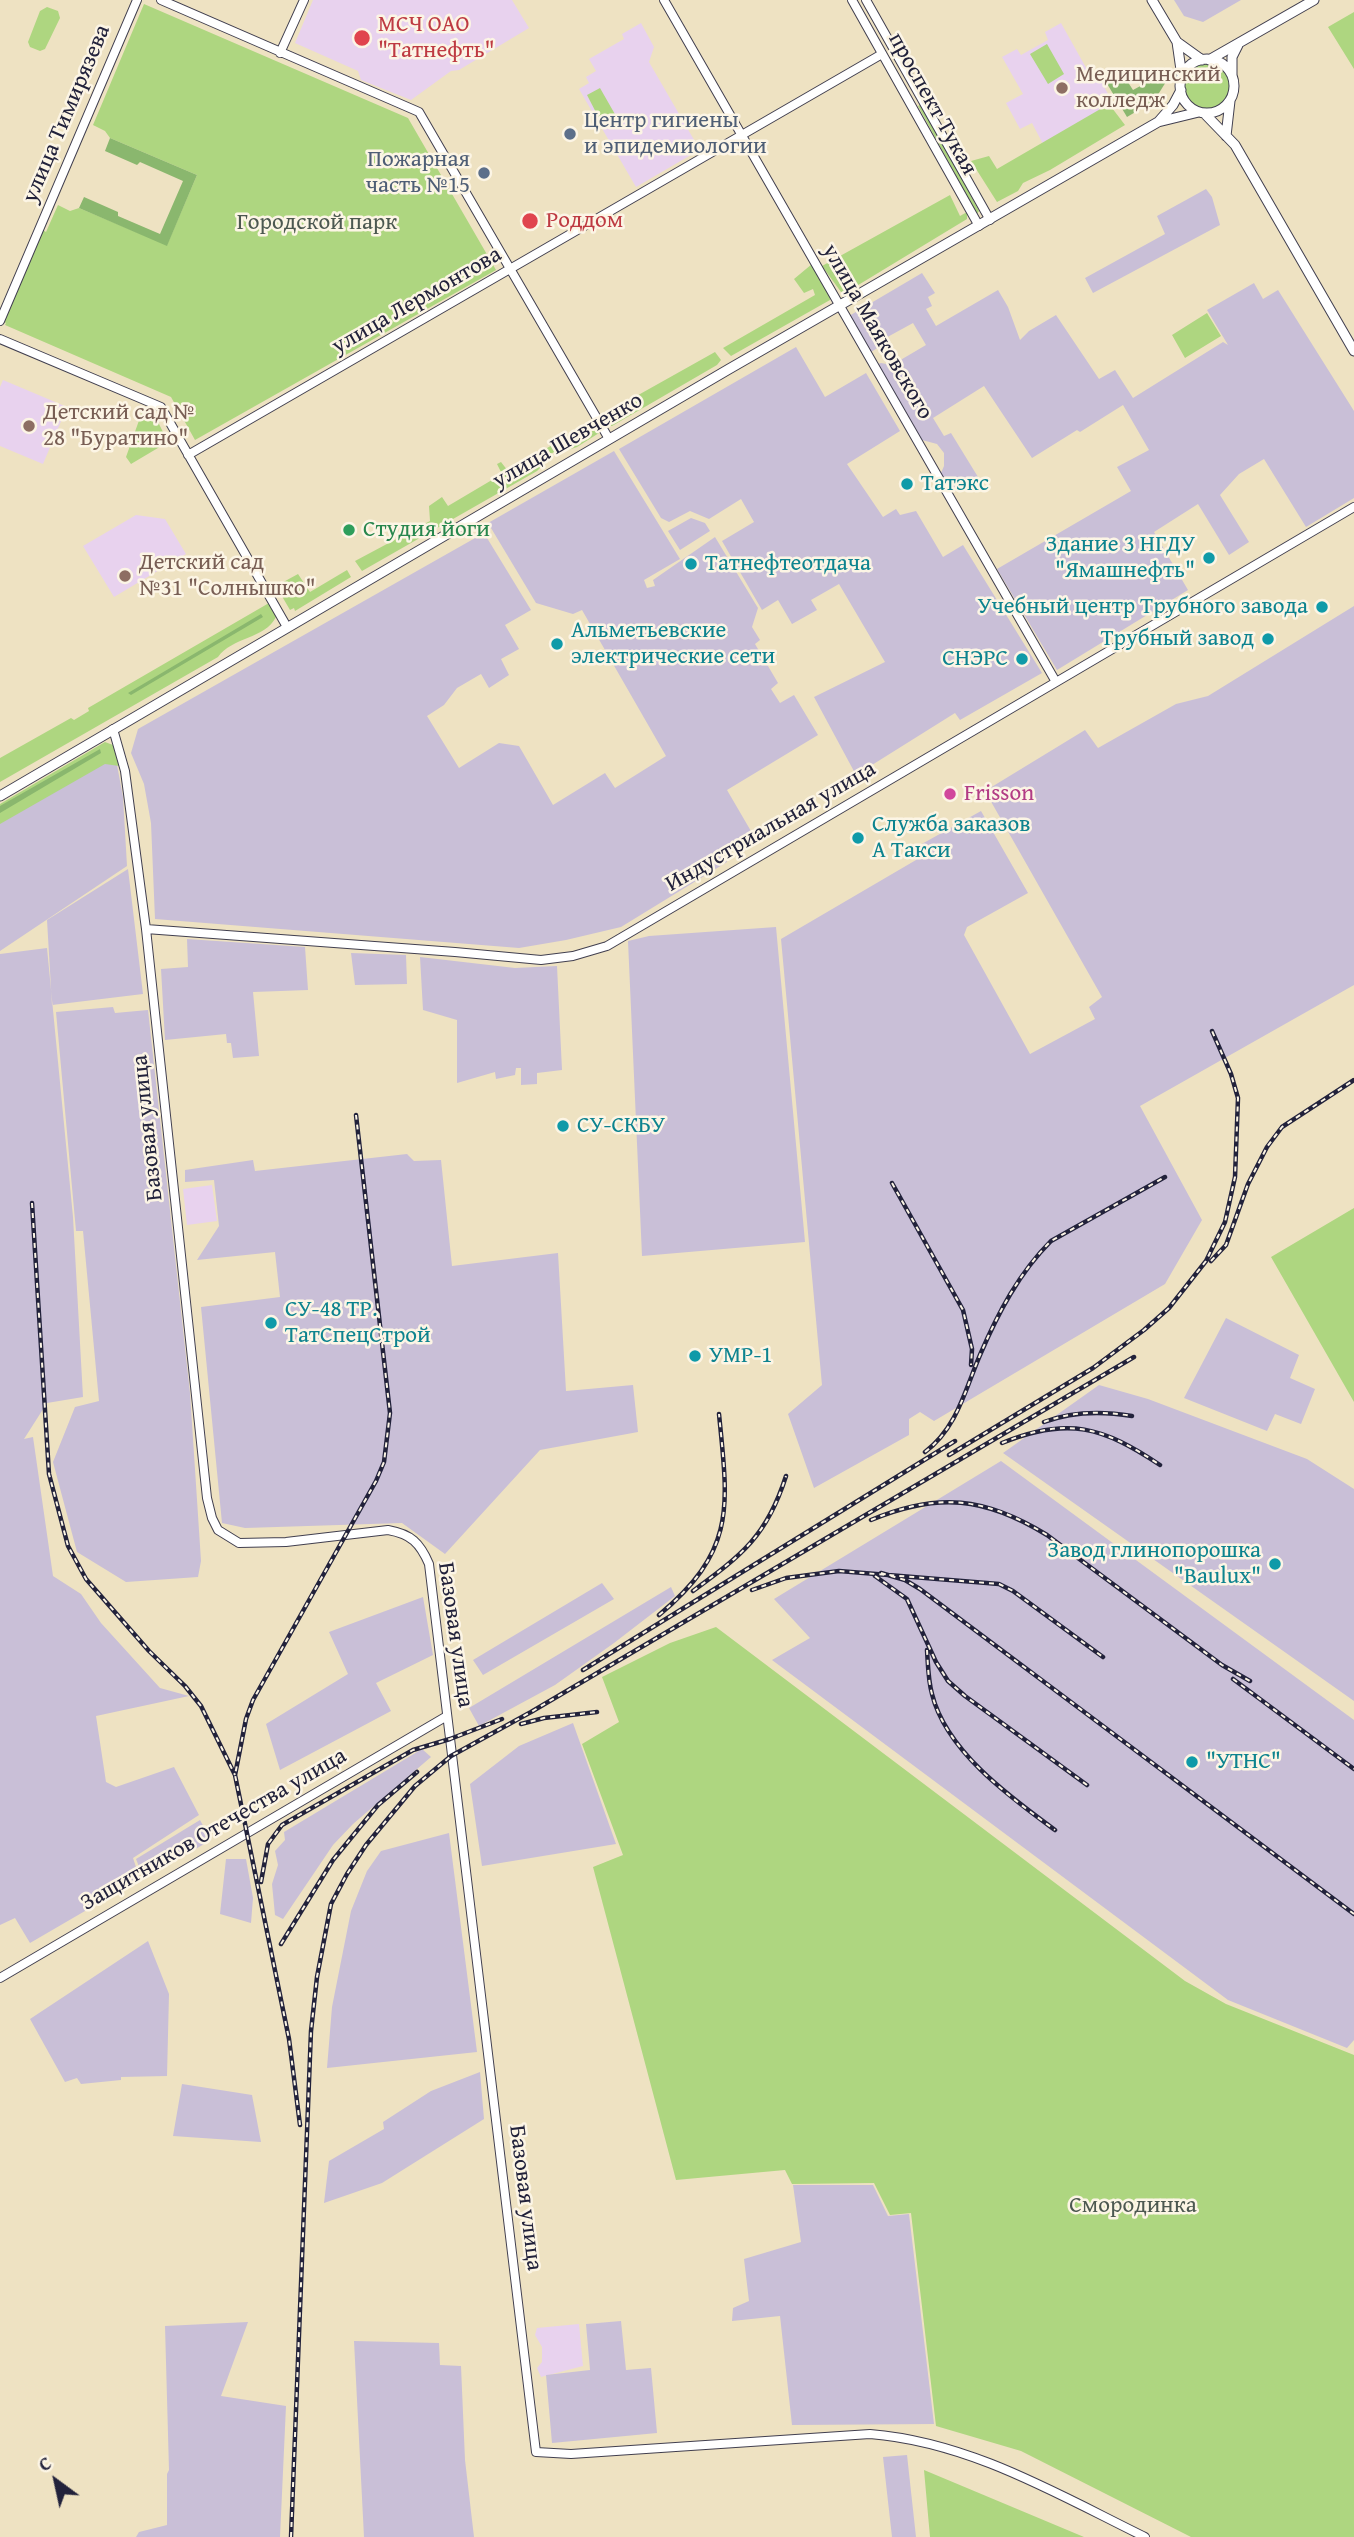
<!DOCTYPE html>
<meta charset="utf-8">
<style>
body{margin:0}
#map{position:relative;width:1354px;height:2537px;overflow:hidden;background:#eee2c2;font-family:"Gentium Book Plus",serif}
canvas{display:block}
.north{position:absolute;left:21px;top:2446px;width:70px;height:70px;-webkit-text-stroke:5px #fcf5e5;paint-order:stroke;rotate:327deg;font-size:19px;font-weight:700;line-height:28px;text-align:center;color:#22223b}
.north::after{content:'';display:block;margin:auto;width:24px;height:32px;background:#22223b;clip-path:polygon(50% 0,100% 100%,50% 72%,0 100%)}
</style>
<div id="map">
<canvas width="1354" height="2537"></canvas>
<div class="north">С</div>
</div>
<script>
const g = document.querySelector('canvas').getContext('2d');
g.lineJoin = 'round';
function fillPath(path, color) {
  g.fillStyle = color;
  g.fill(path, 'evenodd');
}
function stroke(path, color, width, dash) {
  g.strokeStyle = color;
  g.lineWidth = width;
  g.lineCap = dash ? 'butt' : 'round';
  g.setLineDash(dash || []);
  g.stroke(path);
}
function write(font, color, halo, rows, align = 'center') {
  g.font = font + ' "Gentium Book Plus",serif';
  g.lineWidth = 5;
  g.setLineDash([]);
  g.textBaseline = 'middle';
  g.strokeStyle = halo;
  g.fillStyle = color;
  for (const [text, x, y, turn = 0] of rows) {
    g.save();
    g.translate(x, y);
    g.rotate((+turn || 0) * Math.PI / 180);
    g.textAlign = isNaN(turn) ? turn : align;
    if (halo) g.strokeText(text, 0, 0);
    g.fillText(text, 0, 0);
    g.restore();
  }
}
fillPath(new Path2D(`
 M313,0H512L529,28L459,70L451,71L411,100L361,80L358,71L295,43Z
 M641,23L654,47L649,62L697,145L693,147L696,152L636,187L579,89L589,83L586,77L596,71L589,59L624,39L622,34Z
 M1061,23L1094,82L1100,79L1114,105L1043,144L1032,123L1020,129L1006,103L1023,94L1002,57L1017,49L1021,55L1048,40L1045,32Z
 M3,380L67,407L43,464L0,446V387Z
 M136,515L165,519L186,554L114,597L83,546Z
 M212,1185L217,1221L187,1225L183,1189Z
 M579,2324L583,2366L541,2377L537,2368L542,2362V2347L535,2335L537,2328Z`), '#e8d2ee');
fillPath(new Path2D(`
 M1174,0H1241L1203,22L1184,16Z
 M1206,189L1212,197L1220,225L1093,293L1085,278L1165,234L1157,216Z
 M922,273L935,293L928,297L932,306L926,309L936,326L998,290L1008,307L1020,340L1029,331L1056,315L1099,379L1115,370L1133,398L1223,342L1228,345L1207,310L1254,283L1263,299L1278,290L1354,411V498L1306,527L1264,459L1239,474L1220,495L1249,542L1229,555L1198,504L1154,532L1188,590L1057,670L997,569L1131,491L1117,467L1149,450L1123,405L1080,432L1077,430L1032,458L984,386L933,418L944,436L951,433L978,477L952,493L941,473L944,466V453L937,444L922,440L878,364L881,363L892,365L926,345L913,323L882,340L884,344L871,352L849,316Z
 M796,347L825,397L866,373L900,431L847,464L883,517L896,509L900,515L916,511L943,557L963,545L1042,673L960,720L955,713L856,775L814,697L885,662L839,584L811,600L817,610L792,624L778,600L762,610L722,541L754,522L741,499L709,519L690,511L669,522L661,518L619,449Z
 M614,451L680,559L644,580L647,588L655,586L653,580L715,537L758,608L752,627L760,640L755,644L778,683L771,689L780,703L794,695L818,735L727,790L755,838L724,856L727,862L621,927L566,940L519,948L155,919L151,823L144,784L131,753L138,729L484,533L531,610L505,625L519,649L501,659L509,675L489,688L481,674L457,688L444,705L427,716L459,768L499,743L519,746L553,805L605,773L615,788L666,756L582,610L573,614L536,603L488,523Z
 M691,518L705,523L710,531L680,550L668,531Z
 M1354,606V985L1140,1106L1202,1220L1165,1284L934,1421L920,1412L909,1419V1435L814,1488L788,1414L822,1385L781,939L916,860L920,845L981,811L1028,893L967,927L964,935L1030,1054L1095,1019L1089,1007L1102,997L985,791L1085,730L1098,748L1176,704L1208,696Z
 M107,759L117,765L123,797L127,866L0,951V819Z
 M128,869L143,994L52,1005L47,920Z
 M776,927L805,1242L642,1256L628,941L649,936Z
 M187,939L305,947L308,990L253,992L259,1056L233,1058L231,1043H227L226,1034L165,1040L161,969L188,967Z
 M47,948L73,1217L83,1397L47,1403L24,1439L33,1437L53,1576L81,1594L101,1623L160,1688L189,1696L96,1716L106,1782L116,1787L174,1767L199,1815L133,1858L140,1879L30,1943L15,1918L0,1925V954Z
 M351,953L406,955L407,984L355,985Z
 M420,957L515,968L557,966L562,1070L537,1073V1084L521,1085V1068H516L515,1075L496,1079L495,1072L457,1083V1020L423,1010Z
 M113,1007L115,1013L148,1010L190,1393L201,1561L198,1577L126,1582L77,1552L53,1462L75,1407L99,1401L83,1231H76L56,1012Z
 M407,1154L414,1161L441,1160L452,1266L558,1253L566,1391L633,1385L638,1432L540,1450L445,1554L402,1523L245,1528L222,1523L201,1307L280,1297L275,1252L197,1260L219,1226L214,1180L185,1182V1170L253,1160L255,1171Z
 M1226,1318L1299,1355L1290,1378L1315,1389L1301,1424L1275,1414L1267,1431L1184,1398Z
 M1099,1385L1148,1399L1307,1459L1354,1489V1701L1003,1453Z
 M1001,1461L1354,1720V2040L1347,2048L1228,2000L772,1660L810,1638L774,1599Z
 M602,1583L614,1599L483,1675L473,1660Z
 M671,1587L675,1596L614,1643L555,1685L479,1726L469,1708Z
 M423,1597L433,1655L376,1683L391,1711L280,1770L266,1724L348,1674L329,1632Z
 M573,1723L616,1844L482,1866L470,1784L519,1746Z
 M422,1749L431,1757L353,1824L333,1845L283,1919L275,1915L272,1884L278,1865L275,1851L285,1840L284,1832Z
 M200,1820L211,1840L144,1879L136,1859Z
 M449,1833L477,2052L327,2068L332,2007L351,1911L367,1871L381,1851Z
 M226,1859H246L253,1898L251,1923L220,1914Z
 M148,1941L169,1994L167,2076L121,2077V2080L81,2084L77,2078L65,2082L30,2019Z
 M480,2072L484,2119L382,2183L324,2203L329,2161L384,2129L383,2122L431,2091Z
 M182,2084L252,2095L261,2142L173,2136Z
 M793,2185H873L888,2216L909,2214L934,2424L792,2425L780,2316L732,2321L733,2308L749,2301L744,2259L801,2242Z
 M621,2321L626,2370L651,2368L657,2433L552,2443L546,2375L590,2370L586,2324Z
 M248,2322L221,2396L286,2406L280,2537H136L139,2532L167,2525V2474L169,2470L165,2326Z
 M354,2341L439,2343L440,2365L461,2366L465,2460L474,2537H364Z
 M907,2455L916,2537H892L883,2457Z`), '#c9bfd7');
fillPath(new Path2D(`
 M144,4L408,118L496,270L195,440L171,397L5,325L6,323L2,321L43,230L46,232L58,205L70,211L79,208L167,245L197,175L110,138L105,131L93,125Z
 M47,7L58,11L60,18L45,49L40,51L30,47L28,42L40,11Z
 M1354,12V69L1328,27Z
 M1047,44L1064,74L1048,84L1030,54Z
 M1184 86a23 23 0 1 1 46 0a23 23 0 1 1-46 0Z
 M600,88L616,116L602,124L587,95Z
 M922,104L979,211L977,214L918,106Z
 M1109,104L1125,125L1050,170L1023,183L1018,191L997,202L971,161L989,156L997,169Z
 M950,195L960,216L967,212V219L850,290L841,292L822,266Z
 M812,264L830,296V300L731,356L723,348L815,295L813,289L804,293L794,279Z
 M1207,313L1221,336L1185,358L1172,335Z
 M715,352L721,360L717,365L612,426H607L599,417Z
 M142,412L158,422L168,442L131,464L126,457Z
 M593,421L599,433L577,447L562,452L559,449L544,458L546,462L537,471L362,571L355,561L430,521L429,506L442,497L448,506L502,474L497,464L501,462L508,471Z
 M347,570L351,577L295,611L294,608L290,610L276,586L298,574L310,592Z
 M269,603L276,617C265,639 232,637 218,657L0,782V758L71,718L74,720L89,711L88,708Z
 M105,742L113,745L119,766L105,764L0,824V804Z
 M1354,1208V1402L1271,1257Z
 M716,1627L1185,1981L1226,2004L1354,2055V2537H1191L1021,2451L936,2426L911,2213L890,2215L874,2183L792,2184L785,2170L676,2180L593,1867L623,1855L582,1744L619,1722L602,1677L670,1643Z
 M924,2470L1084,2537H930Z`), '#aed680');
fillPath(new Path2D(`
 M1166,72L1169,77L1154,101L1127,117L1106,82L1122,73L1133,90Z
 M110,138L197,175L167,246L79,208L84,197L118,212V216L160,234L183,181L140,162L137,165L105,151Z
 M261,614L263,617L131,695L128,693Z
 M100,749L101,753L0,813V806Z`), '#8ab76e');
const secondary = new Path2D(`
 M161,0L419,112L609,439
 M664,0L1056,682
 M852,0L979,226
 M866,0L990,220
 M280,53L304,0
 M0,321L137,0
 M0,339L161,407L287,627
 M188,455L882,54
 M113,729L125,771L146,929L207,1498L212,1518L218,1530L239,1543L286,1542L388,1530C411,1534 420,1543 429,1564L536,2452L571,2454L870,2434C970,2442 1057,2494 1145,2537
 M146,929L455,952L541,960L573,956L607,946L1354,507
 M0,1978L447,1716`);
const primary = new Path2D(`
 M1152,0L1177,42L1182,77
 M1177,42L1202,60
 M1180 86a27 27 0 1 1 54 0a27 27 0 1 1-54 0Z
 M1209,60L1314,0
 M1232,75V57L1238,45
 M1204,113L1235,145L1354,351
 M1159,121L1173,105L1181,90
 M1226,136L1230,101
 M0,796L729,369L1158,122L1199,112`);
stroke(secondary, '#413f4f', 10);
stroke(primary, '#413f4f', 11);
stroke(secondary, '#fff', 8);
stroke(primary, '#fff', 9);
const rail = new Path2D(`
 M892,1183L963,1310L972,1349L971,1365
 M32,1203L49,1474L68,1546L86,1579L149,1651L185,1686L201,1706L235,1775
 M1211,1261L1226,1245L1248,1184L1267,1147L1282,1127L1354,1080
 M1044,1422C1073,1411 1102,1411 1132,1416
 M1002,1443C1068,1416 1103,1427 1160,1465
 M925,1452C957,1428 965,1390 980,1355C998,1313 1019,1273 1051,1241L1165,1177
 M949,1455L1093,1368L1144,1330L1169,1308L1206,1261L1225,1222L1235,1177L1238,1098L1231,1074L1212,1031
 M871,1520C938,1492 985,1497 1047,1535L1222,1665L1250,1681
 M881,1573L905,1580L920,1589L1354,1914
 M875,1576L907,1599L936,1662L948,1681L965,1696L1087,1785
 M752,1590L786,1578L839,1571L999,1584L1013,1591L1103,1657
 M693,1591C742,1555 767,1536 786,1476
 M659,1615C737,1550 728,1506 719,1414
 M927,1650C928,1664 928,1680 932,1694C946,1751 1010,1797 1055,1830
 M583,1670L955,1441
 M1233,1679L1354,1769
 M521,1724L544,1718L597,1712
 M261,1882L268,1844L282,1825L413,1750L450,1739L502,1719
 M281,1944L333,1860L378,1805L417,1772
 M300,2125L289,2039L235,1775L246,1719L253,1700L376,1481L384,1462L390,1413L356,1115
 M291,2537L311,2031L317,1977L331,1904L347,1874L366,1845L415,1786L451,1756L531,1712L1134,1357`);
stroke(rail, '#22223b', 4.5);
stroke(rail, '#fcf5e5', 2, [5]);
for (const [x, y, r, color] of [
 [362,38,9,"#e0444e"],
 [1062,88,7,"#8d6e63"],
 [570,134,7,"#5c6f8a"],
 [484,173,7,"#5c6f8a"],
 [530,221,9,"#e0444e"],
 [29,426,7,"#8d6e63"],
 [907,484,7,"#0f9aa8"],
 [349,530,7,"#2e9e5b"],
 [1209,558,7,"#0f9aa8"],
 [691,564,7,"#0f9aa8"],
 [125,576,7,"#8d6e63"],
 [1322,607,7,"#0f9aa8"],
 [1268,639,7,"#0f9aa8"],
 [557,644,7,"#0f9aa8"],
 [1022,659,7,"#0f9aa8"],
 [950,794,7,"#d1479c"],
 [858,838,7,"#0f9aa8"],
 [563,1126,7,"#0f9aa8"],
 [271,1323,7,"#0f9aa8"],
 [695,1356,7,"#0f9aa8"],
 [1275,1564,7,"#0f9aa8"],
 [1192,1762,7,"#0f9aa8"]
]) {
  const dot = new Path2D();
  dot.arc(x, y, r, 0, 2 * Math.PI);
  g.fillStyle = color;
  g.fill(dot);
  stroke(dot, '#fcf5e5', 2.5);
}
write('23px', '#be3a42', '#fcf5e5', [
 ["МСЧ ОАО",378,25],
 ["\"Татнефть\"",378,51],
 ["Роддом",546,221]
], 'left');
write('23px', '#785e54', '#fcf5e5', [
 ["Медицинский",1076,75],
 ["колледж",1076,101],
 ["Детский сад №",43,413],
 ["28 \"Буратино\"",43,439],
 ["Детский сад",139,563],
 ["№31 \"Солнышко\"",139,589]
], 'left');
write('23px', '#22223b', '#fcf5e5', [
 ["проспект Тукая",932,104,61],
 ["улица Тимирязева",67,114,-67],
 ["улица Лермонтова",417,301,-30],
 ["улица Маяковского",877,332,60],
 ["улица Шевченко",568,441,-30],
 ["Индустриальная улица",771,827,-30],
 ["Базовая улица",148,1128,-96],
 ["Базовая улица",455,1635,82],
 ["Защитников Отечества улица",214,1830,-30],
 ["Базовая улица",525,2198,83]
]);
write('23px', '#4e5e75', '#fcf5e5', [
 ["Центр гигиены",584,121],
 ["и эпидемиологии",584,147],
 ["Пожарная",470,160,"right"],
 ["часть №15",470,186,"right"]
], 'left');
write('23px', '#4c5850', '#fcf5e5', [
 ["Городской парк",317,223],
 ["Смородинка",1133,2206]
]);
write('23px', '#0d838f', '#fcf5e5', [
 ["Татэкс",921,484],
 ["Здание 3 НГДУ",1195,545,"right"],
 ["\"Ямашнефть\"",1195,571,"right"],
 ["Татнефтеотдача",705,564],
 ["Учебный центр Трубного завода",1308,607,"right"],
 ["Альметьевские",571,631],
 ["электрические сети",571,657],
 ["Трубный завод",1254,639,"right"],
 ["СНЭРС",1008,659,"right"],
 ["Служба заказов",872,825],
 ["А Такси",872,851],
 ["СУ-СКБУ",577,1126],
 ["СУ-48 ТР.",285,1310],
 ["ТатСпецСтрой",285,1336],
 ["УМР-1",709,1356],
 ["Завод глинопорошка",1261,1551,"right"],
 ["\"Baulux\"",1261,1577,"right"],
 ["\"УТНС\"",1206,1762]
], 'left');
write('23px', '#27864d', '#fcf5e5', [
 ["Студия йоги",363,530]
], 'left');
write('23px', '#b23c85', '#fcf5e5', [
 ["Frisson",964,794]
], 'left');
</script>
